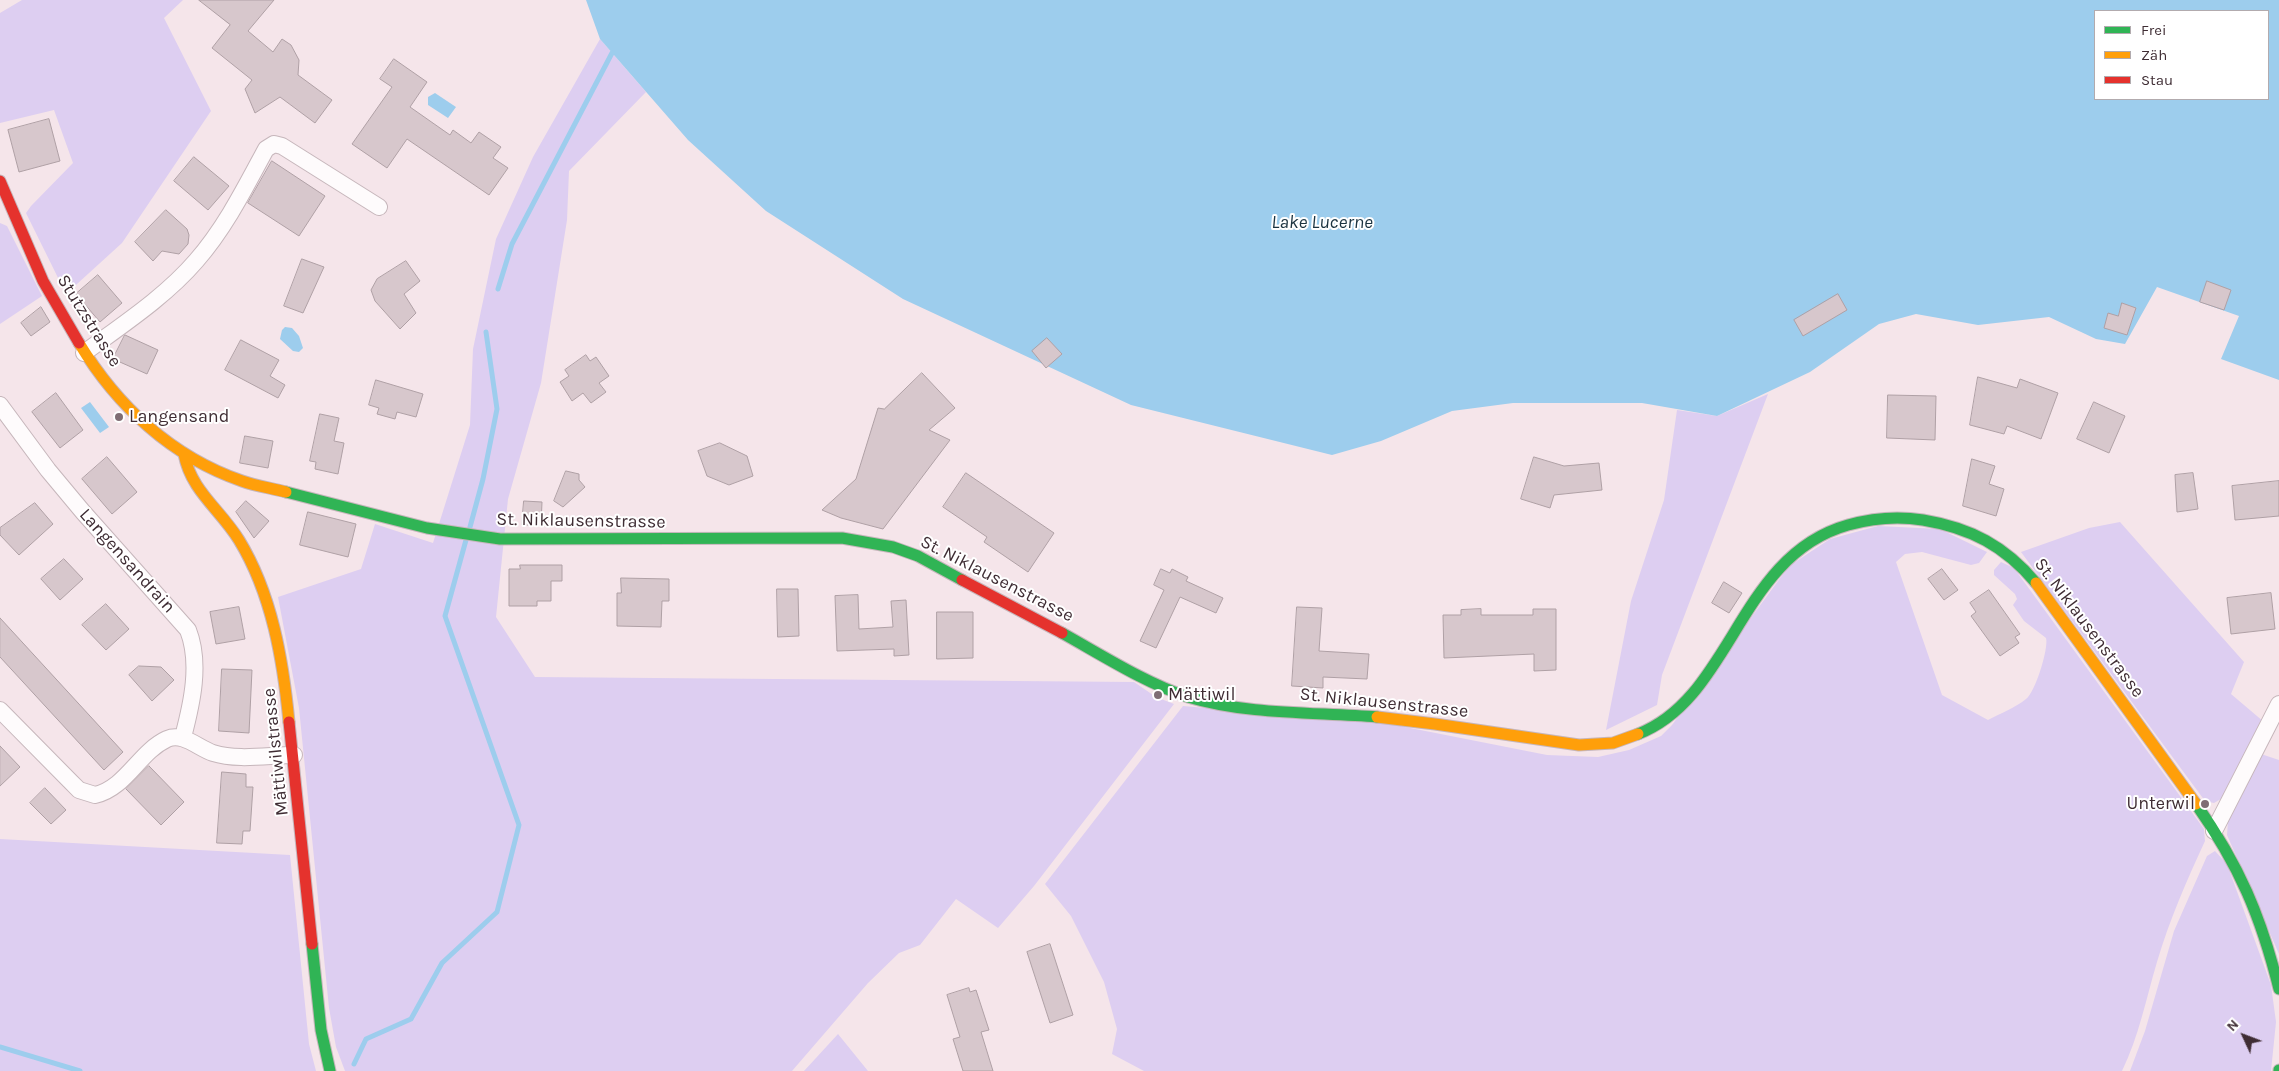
<!DOCTYPE html>
<meta charset="utf-8">
<style>
body{margin:0}
#map{position:relative;width:2279px;height:1071px;overflow:hidden;background:#f5e5ea;font-family:Karla,sans-serif}
canvas{display:block}
.legend{position:absolute;left:2094px;top:10px;width:175px;height:90px;box-sizing:border-box;background:#fff;border:1px solid #b2abae;margin:0;padding:6px 9px;list-style:none;font-size:15px;color:#3f2d34}
.legend li{display:flex;align-items:center;gap:10px;height:25px}
.legend b{width:25px;border:1px solid #b2abae}
.north{position:absolute;left:2219px;top:1011px;width:50px;height:50px;-webkit-text-stroke:4px #fff;paint-order:stroke;rotate:313deg;font-size:14px;font-weight:700;line-height:20px;text-align:center;color:#3f2d34}
.north::after{content:'';display:block;margin:auto;width:18px;height:22px;background:#3f2d34;clip-path:polygon(50% 0,100% 100%,50% 72%,0 100%)}
</style>
<div id="map">
<canvas width="2279" height="1071"></canvas>
<ul class="legend">
<li><b style="height:6px;background:#30b455"></b>Frei</li>
<li><b style="height:6px;background:#ff9f0a"></b>Zäh</li>
<li><b style="height:6px;background:#e5322d"></b>Stau</li>
</ul>
<div class="north">N</div>
</div>
<script>
const g = document.querySelector('canvas').getContext('2d');
g.lineJoin = 'round';
function fillPath(path, color) {
  g.fillStyle = color;
  g.fill(path, 'evenodd');
}
function stroke(path, color, width, dash) {
  g.strokeStyle = color;
  g.lineWidth = width;
  g.lineCap = dash ? 'butt' : 'round';
  g.setLineDash(dash || []);
  g.stroke(path);
}
function write(font, color, halo, rows, align = 'center') {
  g.font = font + ' Karla,sans-serif';
  g.lineWidth = 4;
  g.setLineDash([]);
  g.textBaseline = 'middle';
  g.strokeStyle = halo;
  g.fillStyle = color;
  for (const [text, x, y, turn = 0] of rows) {
    g.save();
    g.translate(x, y);
    g.rotate((+turn || 0) * Math.PI / 180);
    g.textAlign = isNaN(turn) ? turn : align;
    if (halo) g.strokeText(text, 0, 0);
    g.fillText(text, 0, 0);
    g.restore();
  }
}
fillPath(new Path2D(`
 M22,0H183L164,18L211,111L122,243L66,294L26,213L31,206L73,163L54,110L0,123V13Z
 M600,39L646,92L569,171L567,220L541,383L508,499L496,617L535,677L1134,682L1156,697L1174,704L1034,886L998,928L956,899L920,945L899,953L868,983L792,1071H345L336,1047L329,1008L299,708L278,597L361,569L375,524L433,543L470,425L473,349L496,239L533,157Z
 M0,223L7,226L42,296L0,324Z
 M1768,394L1662,675L1657,705L1606,730L1631,601L1664,500L1677,410L1717,416Z
 M2120,522L2244,662L2231,694L2264,722L2226,796L2214,803L2205,801L2021,552L2089,528Z
 M1878,526L1940,529L1987,552L1979,563L1971,565L1922,552L1905,554L1896,562L1942,695L1988,720C2001,713 2015,708 2026,699C2035,693 2049,648 2046,638L2024,621L2013,605L2017,599L2015,594L1994,575V570L2001,562L2014,568L2204,829L2205,841C2187,880 2169,921 2157,962C2146,999 2139,1036 2122,1071H1144L1112,1054L1117,1029L1104,982L1071,916L1045,884L1183,706L1390,724L1547,755L1598,757L1629,750L1661,736L1672,725L1789,566L1830,539Z
 M2258,753L2279,760V954L2227,835L2228,821Z
 M0,839L290,855L309,1044L316,1071H0Z
 M2215,851L2227,864L2271,985L2276,1022L2271,1071H2130L2145,1031L2174,931L2207,856Z
 M838,1034L868,1071H804Z`), '#ddcef1');
fillPath(new Path2D(`
 M586,0H2279V380L2221,359L2239,316L2157,287L2125,344L2096,339L2049,317L1978,325L1916,314L1879,324L1810,372L1717,416L1642,403H1513L1452,411L1381,441L1332,455L1131,405L903,299L766,211L688,140L600,39ZM2095,11H2268V99H2095Z
 M435,93L456,107L448,118L428,105V97Z
 M285,327L292,328L299,336L303,348L299,352L293,351L280,339L282,330Z
 M90,402L109,427L100,433L81,408Z`), '#9dcded');
stroke(new Path2D(`
 M498,289L512,244L612,53
 M470,527L483,479L497,409L486,332
 M0,1047L80,1071
 M354,1064L366,1039L411,1019L442,963L497,912L519,825L445,616L466,540`), '#9dcded', 5);
const building = new Path2D(`
 M199,0H274L248,31L273,52L282,39L291,45L299,60L298,75L332,100L315,123L280,97L255,113L245,89L252,80L212,48L230,25Z
 M394,59L427,82L410,107L450,135L453,130L471,143L479,132L501,147L493,158L508,168L489,195L407,139L387,168L352,144L392,87L380,79Z
 M49,119L60,161L19,172L8,130Z
 M194,157L229,186L208,210L174,181Z
 M272,161L325,196L299,236L248,203Z
 M166,210L187,229L189,235L188,244L179,254L162,251L153,261L135,242Z
 M302,259L324,267L303,313L284,306Z
 M406,261L420,281L404,294L416,313L400,329L375,301L371,290L377,279Z
 M98,275L122,303L100,322L76,294Z
 M2207,281L2231,290L2224,310L2200,302Z
 M1838,294L1847,310L1803,336L1794,320Z
 M2122,303L2136,308L2127,335L2104,328L2108,313L2118,316Z
 M41,307L50,322L31,336L21,323Z
 M125,335L158,350L147,374L113,359Z
 M1047,338L1062,354L1046,368L1032,351Z
 M241,340L279,360L270,376L285,385L278,398L225,370Z
 M586,355L590,361L596,357L609,376L599,383L606,392L591,403L583,393L572,401L560,382L569,376L565,370Z
 M922,373L955,408L929,430L950,440L883,529L841,518L822,510L856,479L878,408L884,409Z
 M1978,377L2017,388L2020,379L2058,393L2041,439L2007,426L2004,434L1970,425Z
 M376,380L423,394L416,417L397,412L395,419L377,414L379,408L369,405Z
 M56,393L83,430L60,448L32,412Z
 M1888,395L1936,396L1935,440L1887,438Z
 M2094,402L2125,416L2109,453L2077,439Z
 M320,414L339,418L334,441L344,443L338,474L315,469L316,462L310,461Z
 M245,436L273,441L268,468L240,463Z
 M720,443L747,456L753,476L729,485L707,476L698,451Z
 M107,457L137,492L112,514L82,479Z
 M1534,457L1564,466L1599,463L1602,490L1554,495L1550,508L1521,499Z
 M1972,459L1995,466L1989,484L2004,489L1996,516L1963,506Z
 M566,471L579,474V480L585,487L563,507L554,501Z
 M966,473L1054,533L1028,572L984,542L987,537L943,507Z
 M2193,473L2198,509L2177,512L2175,475Z
 M2279,481V516L2235,520L2232,486Z
 M246,501L269,521L254,538L236,512Z
 M524,501L542,502L541,525H522Z
 M35,503L53,524L19,555L0,535V528Z
 M308,512L356,524L348,557L300,545Z
 M64,559L83,579L60,600L41,579Z
 M520,565H562V581H551V601H537V606H509V569H520Z
 M1161,569L1170,573L1172,569L1188,577L1186,581L1223,598L1216,613L1180,597L1156,648L1140,641L1164,590L1154,585Z
 M1942,569L1958,590L1944,600L1928,579Z
 M621,578L669,579V601H662L661,627L617,626V593H621Z
 M1724,582L1742,593L1729,613L1712,603Z
 M777,589H798L799,636L778,637Z
 M1989,590L2020,634L2015,637L2019,643L2000,656L1971,616L1976,612L1970,603Z
 M2271,593L2275,629L2231,634L2227,598Z
 M858,595L859,629L893,627L891,601L906,600L909,655L894,656V649L837,651L835,596Z
 M106,604L129,629L106,650L82,625Z
 M239,607L245,639L216,644L210,612Z
 M1297,607L1322,608L1319,651L1369,654L1367,679L1323,677V688L1292,686Z
 M1481,609V615H1533V609H1556V670L1534,671V654L1444,658L1443,615H1461V610Z
 M937,612H973V658L937,659Z
 M0,618L123,752L104,770L0,657Z
 M139,666L161,667L174,680L152,701L129,675Z
 M222,669L252,670L249,733L219,731Z
 M0,746L20,767L0,786Z
 M149,766L184,802L161,825L126,789Z
 M222,772L246,774V787H253L250,831H243L242,844L217,843Z
 M45,788L66,810L51,824L30,803Z
 M1050,944L1073,1015L1050,1023L1027,952Z
 M969,988L970,992L976,990L989,1030L981,1032L993,1071H963L953,1039L960,1037L947,995Z`);
fillPath(building, '#d7c7cc');
stroke(building, '#afa0a5', 1);
const street = new Path2D(`
 M84,353C122,325 165,297 196,261C225,228 245,188 266,149L274,144L282,146L379,207
 M0,405L48,470L83,512L188,630C201,663 192,703 183,737
 M0,710L71,782L79,790L95,795C126,788 139,752 167,739C183,732 198,748 213,753C238,761 269,755 294,755
 M2214,831L2279,704`);
const fast = new Path2D(`
 M286,492L427,528L500,539L842,538L893,547L918,556L962,580
 M1062,633C1100,654 1147,684 1188,697C1248,715 1315,712 1377,717
 M1638,734C1733,697 1738,556 1848,525C1873,518 1898,516 1923,520C1971,528 2005,546 2036,583
 M2196,804C2239,865 2261,916 2279,989
 M312,944L321,1030L330,1071
 M2279,1070V1071`);
const slow = new Path2D(`
 M79,343C117,406 172,457 242,481C256,486 271,488 286,492
 M184,454C191,491 220,509 239,540C272,594 283,660 289,722
 M2036,583L2196,804
 M1377,717L1435,724L1579,745L1613,743L1638,734`);
const jam = new Path2D(`
 M0,181L43,281L79,343
 M962,580L1062,633
 M289,722L312,944`);
stroke(street, '#c6b6bb', 18);
stroke(fast, '#c6b6bb', 13);
stroke(slow, '#c6b6bb', 13);
stroke(jam, '#c6b6bb', 13);
stroke(street, '#fefbfc', 16);
stroke(fast, '#30b455', 11);
stroke(slow, '#ff9f0a', 11);
stroke(jam, '#e5322d', 11);
for (const [x, y, r, color] of [
 [119,417,5,"#7f6d74"],
 [1158,695,5,"#7f6d74"],
 [2205,804,5,"#7f6d74"]
]) {
  const dot = new Path2D();
  dot.arc(x, y, r, 0, 2 * Math.PI);
  g.fillStyle = color;
  g.fill(dot);
  stroke(dot, '#fff', 2);
}
write('18px', '#3f2d34', '#fff', [
 ["Stutzstrasse",89,321,58],
 ["St. Niklausenstrasse",581,521,1],
 ["Langensandrain",127,561,48],
 ["St. Niklausenstrasse",997,579,27],
 ["St. Niklausenstrasse",2089,628,53],
 ["St. Niklausenstrasse",1384,703,6],
 ["Mättiwilstrasse",276,752,-96]
]);
write('18px', '#3f2d34', '#fff', [
 ["Langensand",129,417],
 ["Mättiwil",1168,695],
 ["Unterwil",2195,804,"right"]
], 'left');
write('italic 19px', '#1b3340', '#fff', [
 ["Lake Lucerne",1322,223]
]);
</script>
